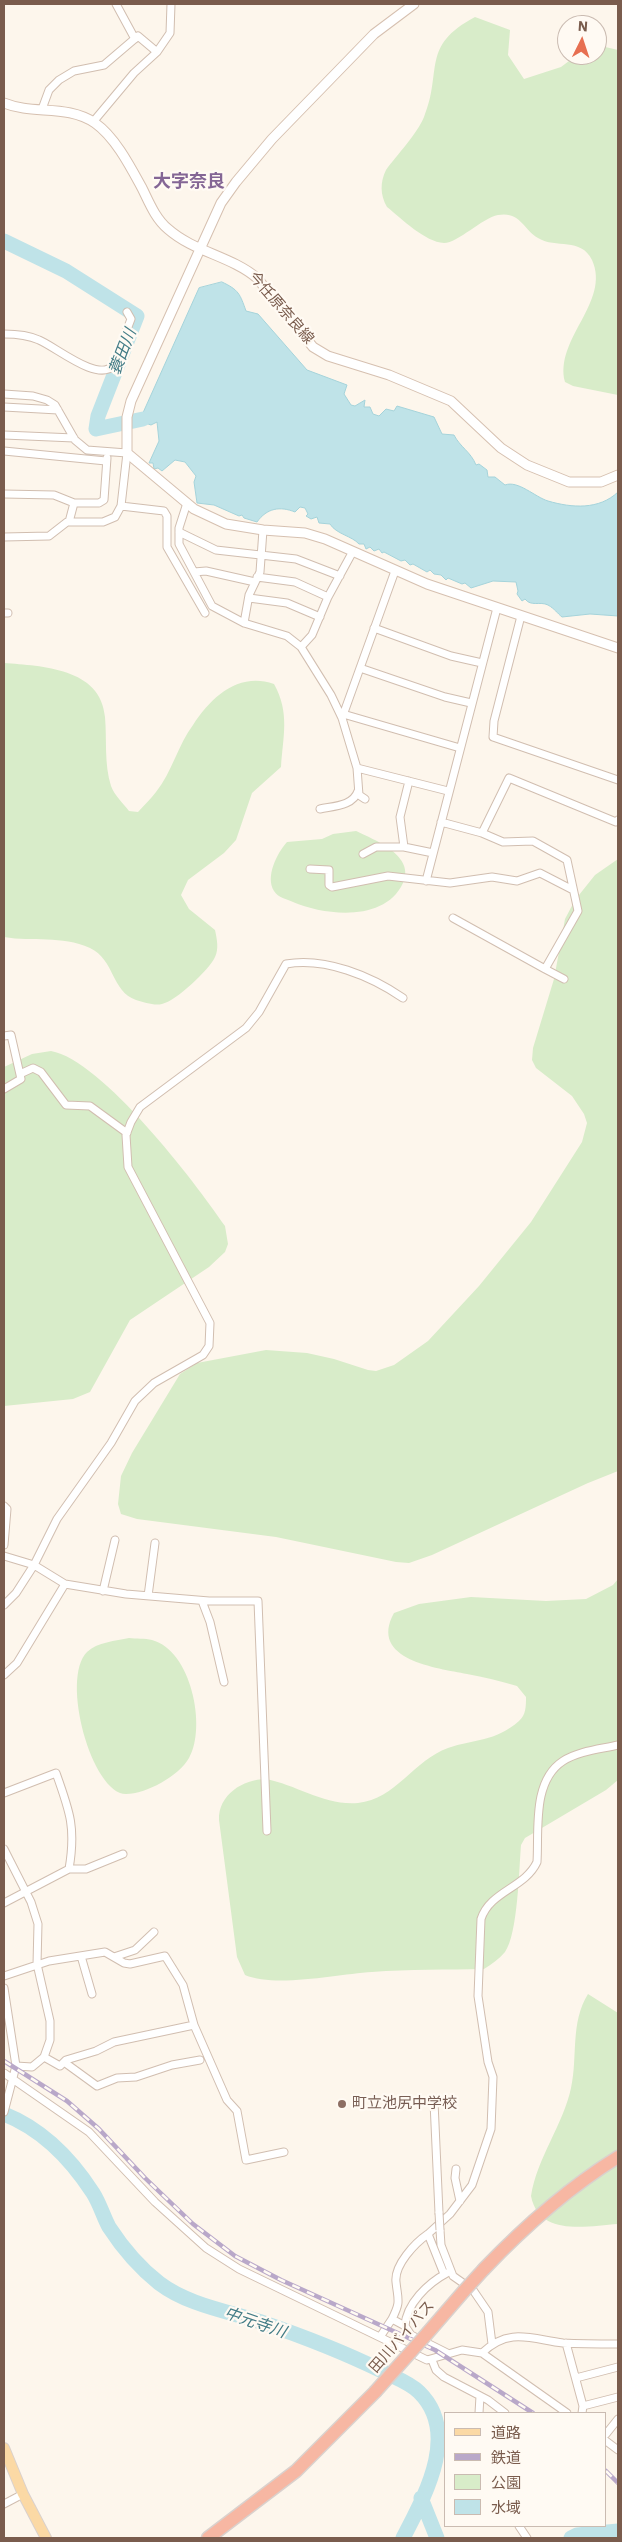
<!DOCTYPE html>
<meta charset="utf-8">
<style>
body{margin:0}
#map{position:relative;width:622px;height:2542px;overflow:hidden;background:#fdf6ec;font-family:"IBM Plex Sans","Noto Sans JP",sans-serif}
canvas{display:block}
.frame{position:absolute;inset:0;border:5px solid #7a5c4d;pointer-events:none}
.legend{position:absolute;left:444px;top:2412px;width:162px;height:115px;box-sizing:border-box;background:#fffaf3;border:1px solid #cabbb1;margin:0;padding:6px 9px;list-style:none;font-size:15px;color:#7a5c4d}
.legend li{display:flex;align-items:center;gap:10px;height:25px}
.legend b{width:25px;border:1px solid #cabbb1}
.north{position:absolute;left:557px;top:15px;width:50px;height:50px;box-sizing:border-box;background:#fffaf3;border:1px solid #cabbb1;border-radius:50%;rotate:4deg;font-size:14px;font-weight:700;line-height:20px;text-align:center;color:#7a5c4d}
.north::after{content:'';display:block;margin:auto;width:18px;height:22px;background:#e76f51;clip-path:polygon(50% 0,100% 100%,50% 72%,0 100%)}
</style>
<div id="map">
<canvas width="622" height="2542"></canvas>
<div class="frame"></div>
<ul class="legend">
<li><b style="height:6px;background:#fbd9a5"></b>道路</li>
<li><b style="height:6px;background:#b9a8c9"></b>鉄道</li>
<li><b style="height:14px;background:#d8ecc9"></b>公園</li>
<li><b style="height:14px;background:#bfe3e8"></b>水域</li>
</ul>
<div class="north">N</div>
</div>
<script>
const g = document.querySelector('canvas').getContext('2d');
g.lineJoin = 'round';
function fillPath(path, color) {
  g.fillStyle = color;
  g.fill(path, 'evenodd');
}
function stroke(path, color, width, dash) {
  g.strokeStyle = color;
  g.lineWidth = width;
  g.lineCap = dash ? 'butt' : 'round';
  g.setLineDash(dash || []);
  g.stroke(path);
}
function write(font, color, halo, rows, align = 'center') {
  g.font = font + ' "IBM Plex Sans","Noto Sans JP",sans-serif';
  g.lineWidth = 4.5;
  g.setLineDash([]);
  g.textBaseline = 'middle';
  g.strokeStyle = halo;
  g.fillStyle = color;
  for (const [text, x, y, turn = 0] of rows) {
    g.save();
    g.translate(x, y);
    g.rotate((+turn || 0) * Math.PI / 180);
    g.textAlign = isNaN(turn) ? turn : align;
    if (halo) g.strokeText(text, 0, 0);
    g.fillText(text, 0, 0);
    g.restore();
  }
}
fillPath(new Path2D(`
 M475,17L510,30L508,55L524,79L561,67L577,55H597V45L618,50V395L573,386L565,382C554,339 611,302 592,260C581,237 556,249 538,238C523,229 520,211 498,215C482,218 458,243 444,243C425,242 402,219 387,207C380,195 380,182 386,170C397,155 417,134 424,117C443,71 420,46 475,17Z
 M4,663C42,666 101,668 105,717C107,739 104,764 111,786C114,795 124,804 129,811L138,812C144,805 151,799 156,792C172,772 178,745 193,725C212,696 239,672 274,684C290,713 283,736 281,767L252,793L236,840L224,853L188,880L181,895L189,909L215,930C217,939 219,949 215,957C209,970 176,1001 162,1004C154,1006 144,1002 136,1000C111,991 115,960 90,948C61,935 33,942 4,937Z
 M356,831C375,840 416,856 403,883C385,922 326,916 293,902C287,899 278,898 274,891C265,877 277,853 287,842L322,839L333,834Z
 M618,859V1471L588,1483L432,1555L409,1563L396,1562L276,1537L137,1519L121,1514L118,1504L121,1476L132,1453L180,1374L197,1363L266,1350L307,1353L334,1359L368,1370L376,1371L394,1365L428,1341L479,1286L531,1222L582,1142L587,1123L584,1114L572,1096L536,1068L532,1060L533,1048L554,979L565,919L575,900L595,875Z
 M51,1051C102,1060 195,1182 225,1226L228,1244L225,1252L209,1267L130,1320L90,1392L73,1399L4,1406V1067L32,1054Z
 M618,1579V1780L606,1790L525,1838L521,1845C519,1869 518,1934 505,1952C499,1959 492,1964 484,1969C447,1970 409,1969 372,1972C338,1974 276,1988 245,1975L237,1957L219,1820C218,1795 243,1779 266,1779C297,1785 325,1806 358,1803C396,1799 414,1760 448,1748C474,1739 495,1742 519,1721C526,1715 526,1706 526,1697L517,1686C500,1681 484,1677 467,1674C437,1668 368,1660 394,1613L419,1604L471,1597L546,1601L586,1599L613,1585Z
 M129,1638C136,1639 145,1638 152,1640C191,1650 207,1727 189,1758C179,1776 146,1794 126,1794C92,1794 60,1679 87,1652C97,1642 116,1641 129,1638Z
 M588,1994L618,2013V2224C587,2226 539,2237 531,2196C537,2158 563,2125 571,2088C578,2056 570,2023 588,1994Z`), '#d8ecc9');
const water = new Path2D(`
 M222,282C239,290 240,294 246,311L258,314L307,370L347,385L344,394L351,405L355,406L365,400L364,407H370L373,414L379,416L386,409L394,411L397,406L434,417L442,434L454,435C460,447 471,452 476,465L479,464L487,470L488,477H495L505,485C518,480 535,497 548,501C572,508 599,510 618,492V616L590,614L562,617C557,613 555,609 548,605C540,601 531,607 525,599L522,601L517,594L518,591L516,582L493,581L471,588L465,583L462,584L448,578L446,580L441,575L434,574L430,570L427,572L413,564L410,565L405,560L401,561L384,552L382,553L379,549L374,551L370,547L366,549L364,544H359C352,536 336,534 330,524L319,523L317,517L311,519L306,516L308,514L305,508L300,507L295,512C280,506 267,508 257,522L244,518L242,515L239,516L214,505L197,503L194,482L196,476L185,462L175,460L162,471L158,468L154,469L153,463H149L159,441L157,422L151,425L140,421L131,426V418L142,415L199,288Z`);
fillPath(water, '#bfe3e8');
stroke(water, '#a5d3da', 1);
stroke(new Path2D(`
 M4,241L66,271L137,316L98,416L96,429L143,419
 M4,2114C42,2129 71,2159 93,2193C100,2204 103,2216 109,2227C122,2247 140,2268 159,2283C188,2305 227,2311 261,2322C302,2336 341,2351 380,2370C393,2377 409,2382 419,2392C461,2433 424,2497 403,2538
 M421,2498L437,2538
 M571,2538L577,2535L618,2531`), '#bfe3e8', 15);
const street = new Path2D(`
 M116,4L135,39
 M42,109L49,90L59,80L74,71L104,65L138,36L157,52L170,33L171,4
 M93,122L134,73L157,52
 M4,334C16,334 28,335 39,340C56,347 97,382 113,366L131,319L127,312
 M4,394L33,396L47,400L55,405L75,440L87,450L127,453L121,506L115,517L103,522H67L49,536L4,537
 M4,407L58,410
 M4,435L74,438
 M4,451L106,461
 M4,494L54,495L74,503
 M187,503L179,528V544L212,606L244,623
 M121,506L164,511L167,516V547L205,613
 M69,522L74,503H99L104,500L107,458
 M263,530L260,572L249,595L244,623L287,636L301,647L331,695L342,718L357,768L448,791
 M179,532L216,550L296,559L340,576
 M194,572L206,571L255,582
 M257,577L295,582L328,597
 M249,598L287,603L320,617
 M4,613H8
 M521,616L494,721L493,737L618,780
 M374,628L451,656L482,663
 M301,647L312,635L328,597L352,553
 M360,668L445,697L471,703
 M343,714L460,748
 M342,718L395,571
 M357,768L359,795L365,799
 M409,781L400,817L404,847L433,853
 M320,809C334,806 353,806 358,791
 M441,822L482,833L509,778L616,822L618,820
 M482,833L503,842L533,841L567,860L578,911L545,969L564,979
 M363,854L376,847H404
 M310,869L329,870V885L332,887L388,876L450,883L492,877L517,881L540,873L573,890
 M426,881L497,608
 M453,918L545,969
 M4,1036L11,1035L21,1079L4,1089
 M20,1074L33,1068L41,1072L66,1105L90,1106L127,1133
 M4,1506L7,1509L4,1545
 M4,1556L34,1565L65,1584L126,1594L209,1601H258L267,1831
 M103,1591L115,1540
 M148,1596L155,1543
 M202,1601L210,1622L224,1682
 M4,1605L16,1593L34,1565L57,1519L111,1443L135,1401L154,1383L203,1355L209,1346L210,1323L128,1167L126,1135L131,1122L140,1107L246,1028L259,1012L286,964C325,957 371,976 403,998
 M4,1675L17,1663L65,1584
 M4,1793L56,1773C70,1812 76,1828 69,1869
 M4,1849L31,1902L38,1924L37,1964L50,2021V2040L44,2057L32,2067L16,2066
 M4,1903L69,1869H86L123,1854
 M81,1956L92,1994
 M114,1957L135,1950L154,1932
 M4,1976L49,1961L105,1952L124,1963L130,1964L165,1956L183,1985L194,2025
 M4,1988L16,2066L4,2112
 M44,2057L60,2066L66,2060L96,2051L114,2042L194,2025L227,2100L237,2111L246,2160L284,2152
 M64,2062L97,2086L117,2078L136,2077L172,2065L200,2060
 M4,2073L89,2132L155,2202L206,2248L239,2269L427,2360L462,2350L482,2353L567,2413
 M434,2102L439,2213
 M456,2169L455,2178L460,2201
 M440,2230L441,2245L453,2276L473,2290L488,2312L492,2344
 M447,2273C428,2283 406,2304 405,2326L411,2335L447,2353
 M444,2274L428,2234L450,2214L472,2185L491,2129L493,2077L488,2062L478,1996L481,1919C490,1891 525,1888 537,1862C539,1830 532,1781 563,1761C578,1751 601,1749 618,1745
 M405,2326L392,2319C401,2301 398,2301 396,2282C394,2265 415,2243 428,2234
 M380,2337L392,2319
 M566,2343L583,2406L618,2397
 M482,2353C509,2327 531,2339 563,2343C582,2344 600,2344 618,2344
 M432,2360L436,2370L444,2377L488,2400L505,2413
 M576,2378L618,2367
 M479,2413L480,2396
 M582,2413L583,2406
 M606,2434L618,2419
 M606,2441L618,2450
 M4,2504L23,2494
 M519,2526L527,2538`);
const secondary = new Path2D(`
 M414,4L374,34L272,139L236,182L221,203L131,401L127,417V453L194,509L226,524L263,530L305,533L325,539L427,584L618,648
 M4,103C33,115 67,104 95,123C115,137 130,166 142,188C149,202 155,218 168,229C194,252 231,256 257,278L313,347L328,356L389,375L451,401L501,448L527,465L569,482H601L618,475`);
const primary = new Path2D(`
 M4,2448L23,2494L46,2538`);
const highway = new Path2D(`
 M484,2269C525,2226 568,2188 618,2157
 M425,2336L464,2291
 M208,2538L296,2471L375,2392`);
stroke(street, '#d1beb0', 9);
stroke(secondary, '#d6c0b0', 11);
stroke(primary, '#dad1cd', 12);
stroke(highway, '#dad1cd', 15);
stroke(street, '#fff', 7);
stroke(secondary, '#fff', 9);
stroke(primary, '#fbd9a5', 10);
stroke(highway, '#f7b7a3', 12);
const rail = new Path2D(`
 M4,2061L67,2101L99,2129L145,2178L193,2224L235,2256L281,2280L435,2350L533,2413
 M606,2471L618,2483`);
stroke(rail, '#b9a8c9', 4.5);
stroke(rail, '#fffaf3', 2.5, [8]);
const streetBridge = new Path2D(`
 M439,2213L440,2230`);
const highwayBridge = new Path2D(`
 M464,2291L484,2269
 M375,2392L425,2336`);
stroke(streetBridge, '#d1beb0', 9, []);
stroke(highwayBridge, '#dad1cd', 15, []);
stroke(streetBridge, '#fff', 7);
stroke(highwayBridge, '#f7b7a3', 12);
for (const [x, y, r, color] of [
 [342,2104,5,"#8d6e63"]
]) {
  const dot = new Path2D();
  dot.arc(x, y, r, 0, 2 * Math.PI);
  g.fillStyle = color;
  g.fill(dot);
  stroke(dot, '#fffaf3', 2);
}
write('15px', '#7a5c4d', '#fffaf3', [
 ["今任原奈良線",281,308,49],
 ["田川バイパス",402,2337,-49]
]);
write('15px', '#785e54', '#fffaf3', [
 ["町立池尻中学校",352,2104]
], 'left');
write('italic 16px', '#437c86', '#fffaf3', [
 ["蓑田川",123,352,-69],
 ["中元寺川",255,2323,19]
]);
write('bold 18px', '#846695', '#fffaf3', [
 ["大字奈良",189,182]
]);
</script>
